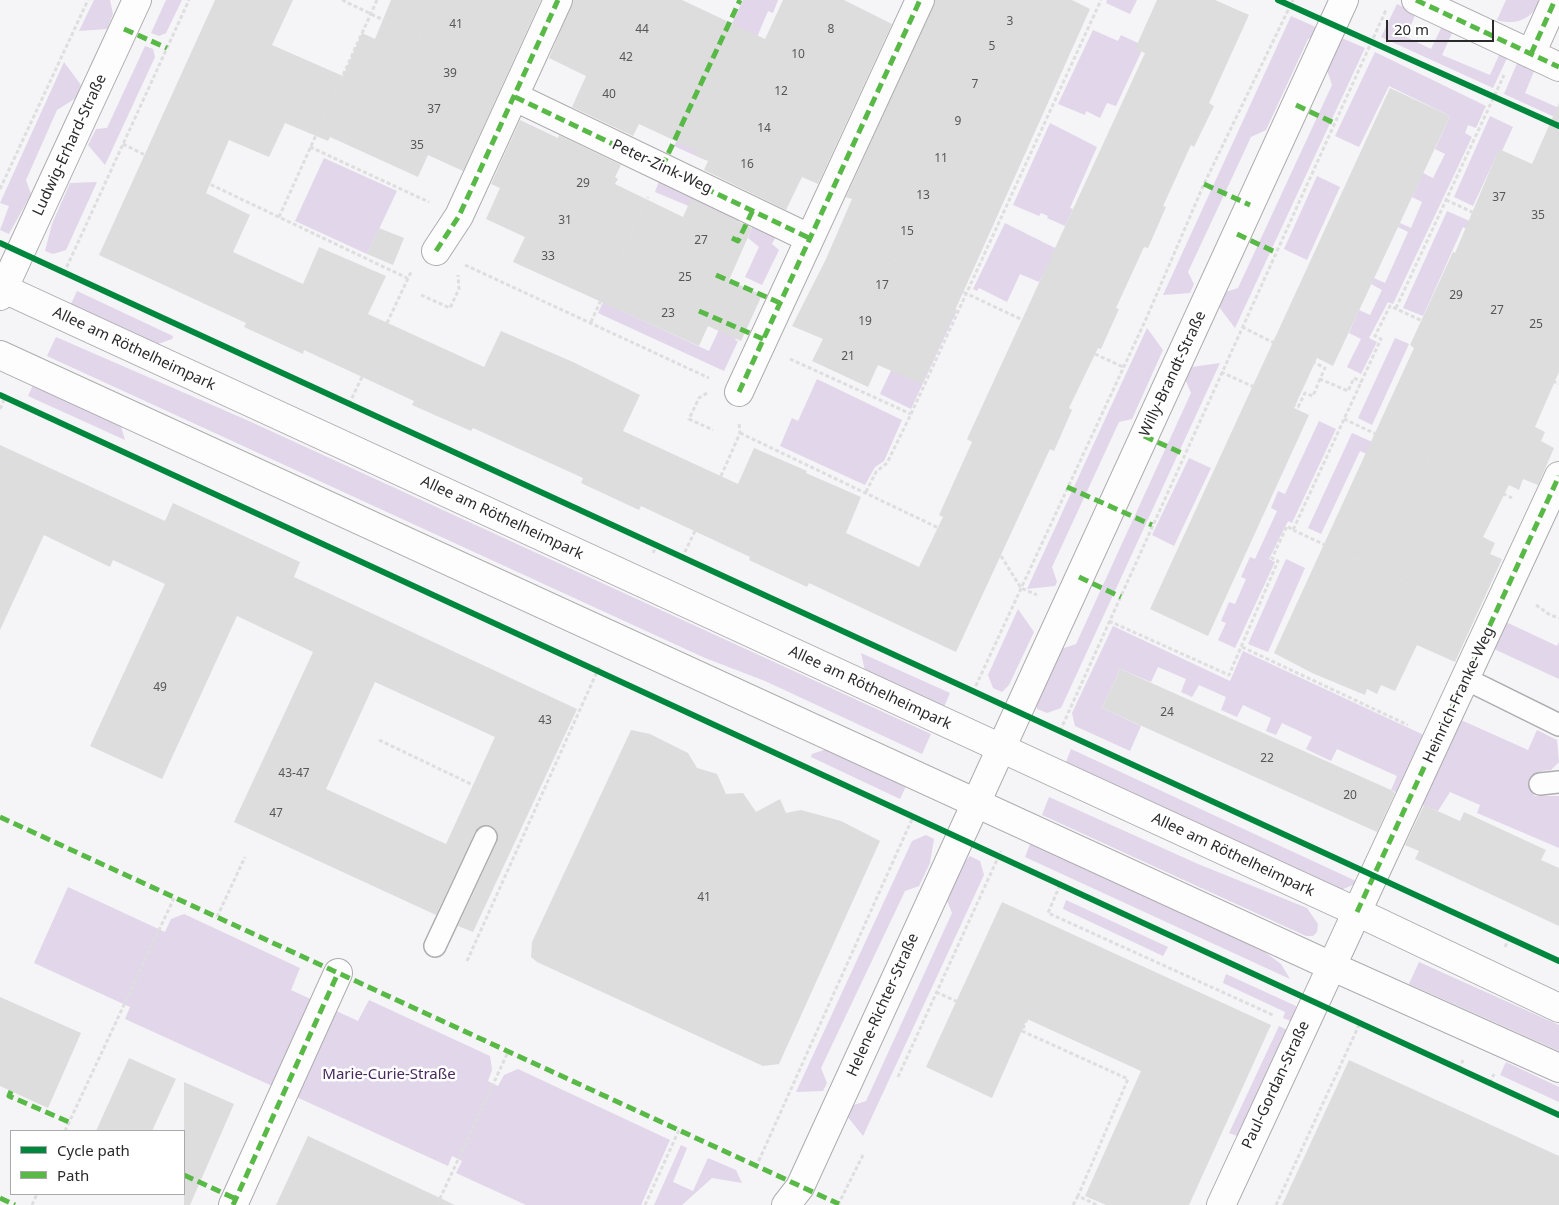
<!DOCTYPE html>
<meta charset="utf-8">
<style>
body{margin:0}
#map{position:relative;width:1559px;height:1205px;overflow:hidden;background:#f5f4f6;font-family:"Noto Sans",sans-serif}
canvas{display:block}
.legend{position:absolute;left:10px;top:1130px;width:175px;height:65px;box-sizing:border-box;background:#fff;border:1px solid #aaa;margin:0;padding:6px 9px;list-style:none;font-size:15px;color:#2a2a2b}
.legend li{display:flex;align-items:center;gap:10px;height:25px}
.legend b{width:25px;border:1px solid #aaa}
.scale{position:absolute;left:1386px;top:20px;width:108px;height:22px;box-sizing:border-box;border:2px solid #2a2a2b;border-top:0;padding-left:6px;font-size:15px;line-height:18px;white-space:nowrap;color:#2a2a2b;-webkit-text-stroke:4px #fff;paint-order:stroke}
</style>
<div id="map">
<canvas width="1559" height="1205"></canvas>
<ul class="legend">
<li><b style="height:6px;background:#00873e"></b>Cycle path</li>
<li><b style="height:6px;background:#58b947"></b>Path</li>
</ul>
<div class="scale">20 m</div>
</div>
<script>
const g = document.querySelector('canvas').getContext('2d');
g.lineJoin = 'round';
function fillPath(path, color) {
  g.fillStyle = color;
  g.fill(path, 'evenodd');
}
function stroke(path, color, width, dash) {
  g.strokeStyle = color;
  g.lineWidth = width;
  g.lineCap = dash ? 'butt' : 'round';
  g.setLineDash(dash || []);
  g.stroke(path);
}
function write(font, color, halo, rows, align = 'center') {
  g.font = font + ' "Noto Sans",sans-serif';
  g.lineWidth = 5;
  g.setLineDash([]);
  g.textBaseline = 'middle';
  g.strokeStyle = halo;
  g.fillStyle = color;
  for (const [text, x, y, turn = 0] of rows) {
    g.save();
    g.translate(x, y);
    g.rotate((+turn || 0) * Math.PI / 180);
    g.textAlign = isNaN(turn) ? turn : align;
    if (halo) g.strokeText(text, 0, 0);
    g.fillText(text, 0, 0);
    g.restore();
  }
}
fillPath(new Path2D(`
 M94,0H110L113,14L107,29L79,31Z
 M166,0H182L166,33L159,36L151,33Z
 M743,0H778L773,13L768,11L705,160L674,146Z
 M1107,0H1137L1130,14L1106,3Z
 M1506,0H1537L1540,1C1532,19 1516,26 1497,20Z
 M1397,4L1416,13L1406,37L1431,49L1442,26L1453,31L1442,55L1490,75L1500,53L1508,56L1493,88L1381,37Z
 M1291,16L1318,28L1315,36L1308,39L1266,130L1251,137L1188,272L1194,284L1190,293L1163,295Z
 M1093,30L1118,41L1121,35L1144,46L1116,106L1107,103L1100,118L1086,111L1085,115L1058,104Z
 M1337,36L1365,48L1235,328L1219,307L1225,292L1238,288L1332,85L1327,70L1336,52L1334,45Z
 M145,46L153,49L155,57L105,165L88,145L96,129L107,128Z
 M1375,52L1486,106L1476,128L1468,125L1465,133L1472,137L1393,304L1388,302L1369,338L1377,342L1361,374L1347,367L1361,339L1349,333L1359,310L1370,315L1382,290L1371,284L1374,278L1385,283L1408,232L1398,227L1400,223L1411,228L1422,202L1412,197L1423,173L1433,178L1445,154L1435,149L1450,116L1389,86L1359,147L1335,136Z
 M1518,61L1535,69L1525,93L1559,108V119L1504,94Z
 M64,62L81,85L76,98L57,110L26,180L31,194L9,234L0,230L9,206L0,203Z
 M1490,116L1513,127L1502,151L1499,150L1473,206L1454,197Z
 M1050,123L1097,147L1070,208L1073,209L1065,226L1047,218L1048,216L1041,213L1039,216L1013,205Z
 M324,158L397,191L367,254L295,221Z
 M1317,176L1340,187L1307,260L1284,249Z
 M659,181L739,219L736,226L655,192Z
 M97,182L66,250L53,254L45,251L52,224L70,183Z
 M1447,211L1499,234L1486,239L1463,227L1423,316L1403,308Z
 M1005,223L1057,249L1039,282L1020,274L1007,302L979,288L977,291L973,289Z
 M753,225L776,236L772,244L779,250L762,285L745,277L759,247L748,238Z
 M636,230L622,311L709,351L722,323L740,330L735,340L738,341L724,371L598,313Z
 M77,291L173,336L172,339L158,344L71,304Z
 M945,305L957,310L911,409L880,394L918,313Z
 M1147,328L1163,350L1132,419L1119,422L1052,567L1057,582L1055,586L1027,589Z
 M56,337L249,421L931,734L922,754L765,681L705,658L47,356Z
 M1395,338L1409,344L1372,425L1358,418Z
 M1220,363L1061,708L1047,713L1037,709V701L1061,649L1076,644L1191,393L1185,379L1192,367Z
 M817,379L902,420L884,461L875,467L865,485L780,446L792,418L798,421Z
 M34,383L120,423L125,440L28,396Z
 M1319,421L1336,429L1292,523L1288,521L1269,559L1275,562L1235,648L1218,640L1226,623L1221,621L1229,602L1235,604L1246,579L1241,577L1250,557L1255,559L1277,511L1271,508L1278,491L1285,494Z
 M1352,433L1395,452L1384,462L1360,451L1321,534L1308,528Z
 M1189,458L1211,468L1174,546L1152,535Z
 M1286,559L1305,568L1268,652L1248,644Z
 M1018,609L1034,632L1009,685L1002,692L993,688L988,675Z
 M1506,622L1557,646L1559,642V679L1494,649Z
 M1113,626L1230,681L1243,651L1426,736L1400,794L1391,790L1397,776L1337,749L1331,761L1306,749L1312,737L1282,723L1276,735L1266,731L1271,718L1243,705L1237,717L1221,710L1226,697L1199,685L1192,697L1181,692L1186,679L1158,667L1151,682L1120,669L1102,708L1141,726L1130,751L1075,726L1072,713Z
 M861,653L950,693L944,707L865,671Z
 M1461,720L1528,750L1537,730L1557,740L1559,762L1551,770L1542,771L1534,796H1559V848L1477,813L1480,805L1450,792L1438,811L1420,804Z
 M827,749L906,786L900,799L811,757L812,754Z
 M1071,749L1356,881L1355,884L1341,890L1066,762Z
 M1049,797L1198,864L1307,908L1318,924L1317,932L1313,936H1306L1042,815Z
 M926,835L934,839L930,863L919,886L905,891L821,1068L827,1083L823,1091L796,1092L912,841Z
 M1030,844L1262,950L1281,964L1290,979L1025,857Z
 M970,856L980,861L984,875L863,1136L847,1116L851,1106L866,1101L952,913L946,898L965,861Z
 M68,887L165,932L171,919L184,914L300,968L291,990L358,1021L369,1000L490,1056L492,1070L488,1081L498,1086L504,1075L518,1069L670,1140L641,1205H526L456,1173L462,1161L452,1156L448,1166L125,1019L130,1007L34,963Z
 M1066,900L1168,947L1163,956L1063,909Z
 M1419,962L1559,1025V1051L1409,984Z
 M1226,974L1296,1006L1293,1022L1283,1018L1285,1012L1223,983Z
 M1279,1026L1289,1031L1240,1137L1229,1133Z
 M1506,1062L1559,1087V1102L1500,1075Z
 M681,1145L687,1148L673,1182L693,1191L708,1158L736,1170L742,1183L712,1178L682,1205H654Z`), '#e1d6ea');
fillPath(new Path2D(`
 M215,0H293L272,45L343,76L362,33L375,39L391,0H541L463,171L428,155L418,177L330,137L328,141L285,123L269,157L229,140L206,193L250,215L233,252L303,284L319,247L386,276L368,314L484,367L501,331L573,362L640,395L623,431L738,484L754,448L807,471L806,473L861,497L846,533L919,567L943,517L939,515L972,442L967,439L1145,53L1135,49L1157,0H1215L1249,15L1209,103L1214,106L1194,147L1191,145L1163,206L1166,207L1148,248L1144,247L1116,308L1119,309L1101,349L1098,348L1069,408L1072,410L1054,451L1050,449L956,652L809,583L807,587L749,560L750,557L641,506L639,510L581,483L583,478L473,428L471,431L412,405L414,401L304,350L303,354L244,327L246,323L99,255Z
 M573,0H682L765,39L783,0H844L892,24L818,184L802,177L786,210L704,170L708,161L695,155L697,151L639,124L633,136L572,107L586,76L549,58Z
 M935,0H1072L1090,9L922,384L878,365L868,387L812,361L823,339L792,326L826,259L852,199L846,197Z
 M1390,88L1450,116L1333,366L1317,358L1294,408L1309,415L1208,636L1150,609Z
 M1559,103V372L1535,427L1545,432L1541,441L1554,448L1538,485L1523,479L1519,490L1509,485L1483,537L1495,543L1490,554L1502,559L1455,662L1417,645L1395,691L1381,685L1377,694L1367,689L1365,695L1312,673L1274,653L1414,348L1410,345L1453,252L1455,253L1499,149L1532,164Z
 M520,120L558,138L559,135L621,165L615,177L618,179L615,184L683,217L691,199L752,228L729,280L762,295L741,341L708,326L699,346L513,262L525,237L486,219L500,188L491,184Z
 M379,228L404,238L393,265L367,254Z
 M0,445L165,521L173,503L300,562L294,577L577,709L473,932L458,926L497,842L496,830L491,826L479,827L475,832L436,915L234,822L313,652L237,616L162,779L90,746L165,584L113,560L110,567L44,535L0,630ZM375,682L495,737L446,844L326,789Z
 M1120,669L1391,790L1395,793L1377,832L1102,708Z
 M631,730L650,734L688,753L697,768L717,774L726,794L743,793L756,812L780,799L786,813L801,810L841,821L880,841L779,1064L763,1066L537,962L531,957L532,942Z
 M1424,805L1460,821L1464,812L1546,850L1541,860L1559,868V926L1415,859L1419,851L1405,845Z
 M1002,902L1271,1025L1189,1205H1106L1085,1196L1141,1071L1027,1019L992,1098L926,1067Z
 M0,997L81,1033L48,1108L0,1086Z
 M129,1058L176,1079L152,1131H96Z
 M1349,1060L1559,1156V1205H1282Z
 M184,1082L234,1104L190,1205H184Z
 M308,1136L455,1205H276Z`), '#dedddd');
const lane = new Path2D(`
 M1466,679L1559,725
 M1540,784L1559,782
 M435,946L486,837`);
const street = new Path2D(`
 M1416,0L1559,67
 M1531,54L1555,0
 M515,97L809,238
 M436,251L459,216L558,0
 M0,296L137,0
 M739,392L920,0
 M233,1205L338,973
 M786,1205L800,1187L1344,0
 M1221,1205L1559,476`);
const secondary = new Path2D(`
 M0,287L1357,912L1559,1008
 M0,355L1331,966L1559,1068`);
stroke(lane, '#aeacae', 24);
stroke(street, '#aeacae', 30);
stroke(secondary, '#aeacae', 30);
stroke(new Path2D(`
 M342,0L490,71
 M123,144L145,155
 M310,147L429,202
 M199,179L407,278
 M0,189L88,0
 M1446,200L1559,252
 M279,217L377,0
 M846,237L1027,322
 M465,265L709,378
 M64,273L189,0
 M421,295L450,308L459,289L458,275
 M1396,308L1504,75
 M591,322L648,197
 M387,323L411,272
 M1242,327L1325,368L1320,379L1348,391L1354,378L1362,382
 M1095,354L1123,367
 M790,359L911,414
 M1221,372L1298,407L1305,393L1313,396L1320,379
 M707,393L699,398L689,419L713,430
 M349,404L362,377
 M0,409L5,397
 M1344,419L1512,498
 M740,433L949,533
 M721,476L740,433L739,423
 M866,492L876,472L887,463L911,414L1101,0
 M1293,530L1462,609
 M653,553L656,546
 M1001,556L1021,588L1037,595
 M682,558L695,531
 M1536,605L1550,615L1559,618
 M1109,621L1229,675L1278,561L1272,558L1287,526L1293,530L1381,339L1375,336L1390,306L1559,384
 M1242,647L1408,725
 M973,692L1146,319L1204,184L1293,0
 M1060,731L1386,10
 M379,740L473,785
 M1060,885L1048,913L1273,1015
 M217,917L245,857
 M1505,947L1509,938
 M467,961L600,665
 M936,992L1022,1031
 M1027,1019L1022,1031L1128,1079L1078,1196L1097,1205
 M1459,1069L1463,1060
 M898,1077L1001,851
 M1490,1083L1494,1074
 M65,1131L174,898
 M756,1167L913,817
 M32,1205L37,1194
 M437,1205L508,1052
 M645,1205L679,1130
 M838,1205L863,1155
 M1073,1205L1078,1196
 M1276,1205L1360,1023`), '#dfdedf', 3, [4, 2.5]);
stroke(lane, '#fefdfe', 21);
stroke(street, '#fefdfe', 28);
stroke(secondary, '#fefdfe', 28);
stroke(new Path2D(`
 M1416,0L1559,67
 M124,29L167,48
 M1531,54L1555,0
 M515,97L809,238
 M1296,105L1334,123
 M662,167L740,0
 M1204,184L1250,205
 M1237,234L1275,252
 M732,238L738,241L753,210
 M436,251L459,216L558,0
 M716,275L780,303
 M699,311L763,339
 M739,392L920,0
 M1144,436L1184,454
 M1067,487L1152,525
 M1079,577L1121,597
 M0,817L839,1204
 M1357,912L1559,476
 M11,1091L9,1096L69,1122
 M184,1175L236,1199
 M0,1198L15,1205
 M233,1205L338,973`), '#58b947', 5, [10, 5]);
stroke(new Path2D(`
 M1278,0L1559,126
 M0,243L1559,961
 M0,395L1559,1115`), '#00873e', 6);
write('12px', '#575758', null, [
 ["3",1010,22],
 ["41",456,25],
 ["44",642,30],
 ["8",831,30],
 ["5",992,47],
 ["10",798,55],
 ["42",626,58],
 ["39",450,74],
 ["7",975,85],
 ["12",781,92],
 ["40",609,95],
 ["37",434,110],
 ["9",958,122],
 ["14",764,129],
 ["35",417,146],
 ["11",941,159],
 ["16",747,165],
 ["29",583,184],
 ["13",923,196],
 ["37",1499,198],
 ["35",1538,216],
 ["31",565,221],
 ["15",907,232],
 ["27",701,241],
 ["33",548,257],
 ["25",685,278],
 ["17",882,286],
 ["29",1456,296],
 ["27",1497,311],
 ["23",668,314],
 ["19",865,322],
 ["25",1536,325],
 ["21",848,357],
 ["49",160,688],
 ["24",1167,713],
 ["43",545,721],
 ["22",1267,759],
 ["43-47",294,774],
 ["20",1350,796],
 ["47",276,814],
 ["41",704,898]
]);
write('15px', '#2a2a2b', '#fff', [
 ["Ludwig-Erhard-Straße",70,145,-65],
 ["Peter-Zink-Weg",662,167,25],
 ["Allee am Röthelheimpark",134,349,25],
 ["Willy-Brandt-Straße",1173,374,-65],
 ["Allee am Röthelheimpark",502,518,25],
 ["Allee am Röthelheimpark",870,688,25],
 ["Heinrich-Franke-Weg",1459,695,-65],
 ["Allee am Röthelheimpark",1233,855,25],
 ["Helene-Richter-Straße",883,1005,-66],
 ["Paul-Gordan-Straße",1276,1085,-65]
]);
write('15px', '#49285e', '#fff', [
 ["Marie-Curie-Straße",389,1075]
]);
</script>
